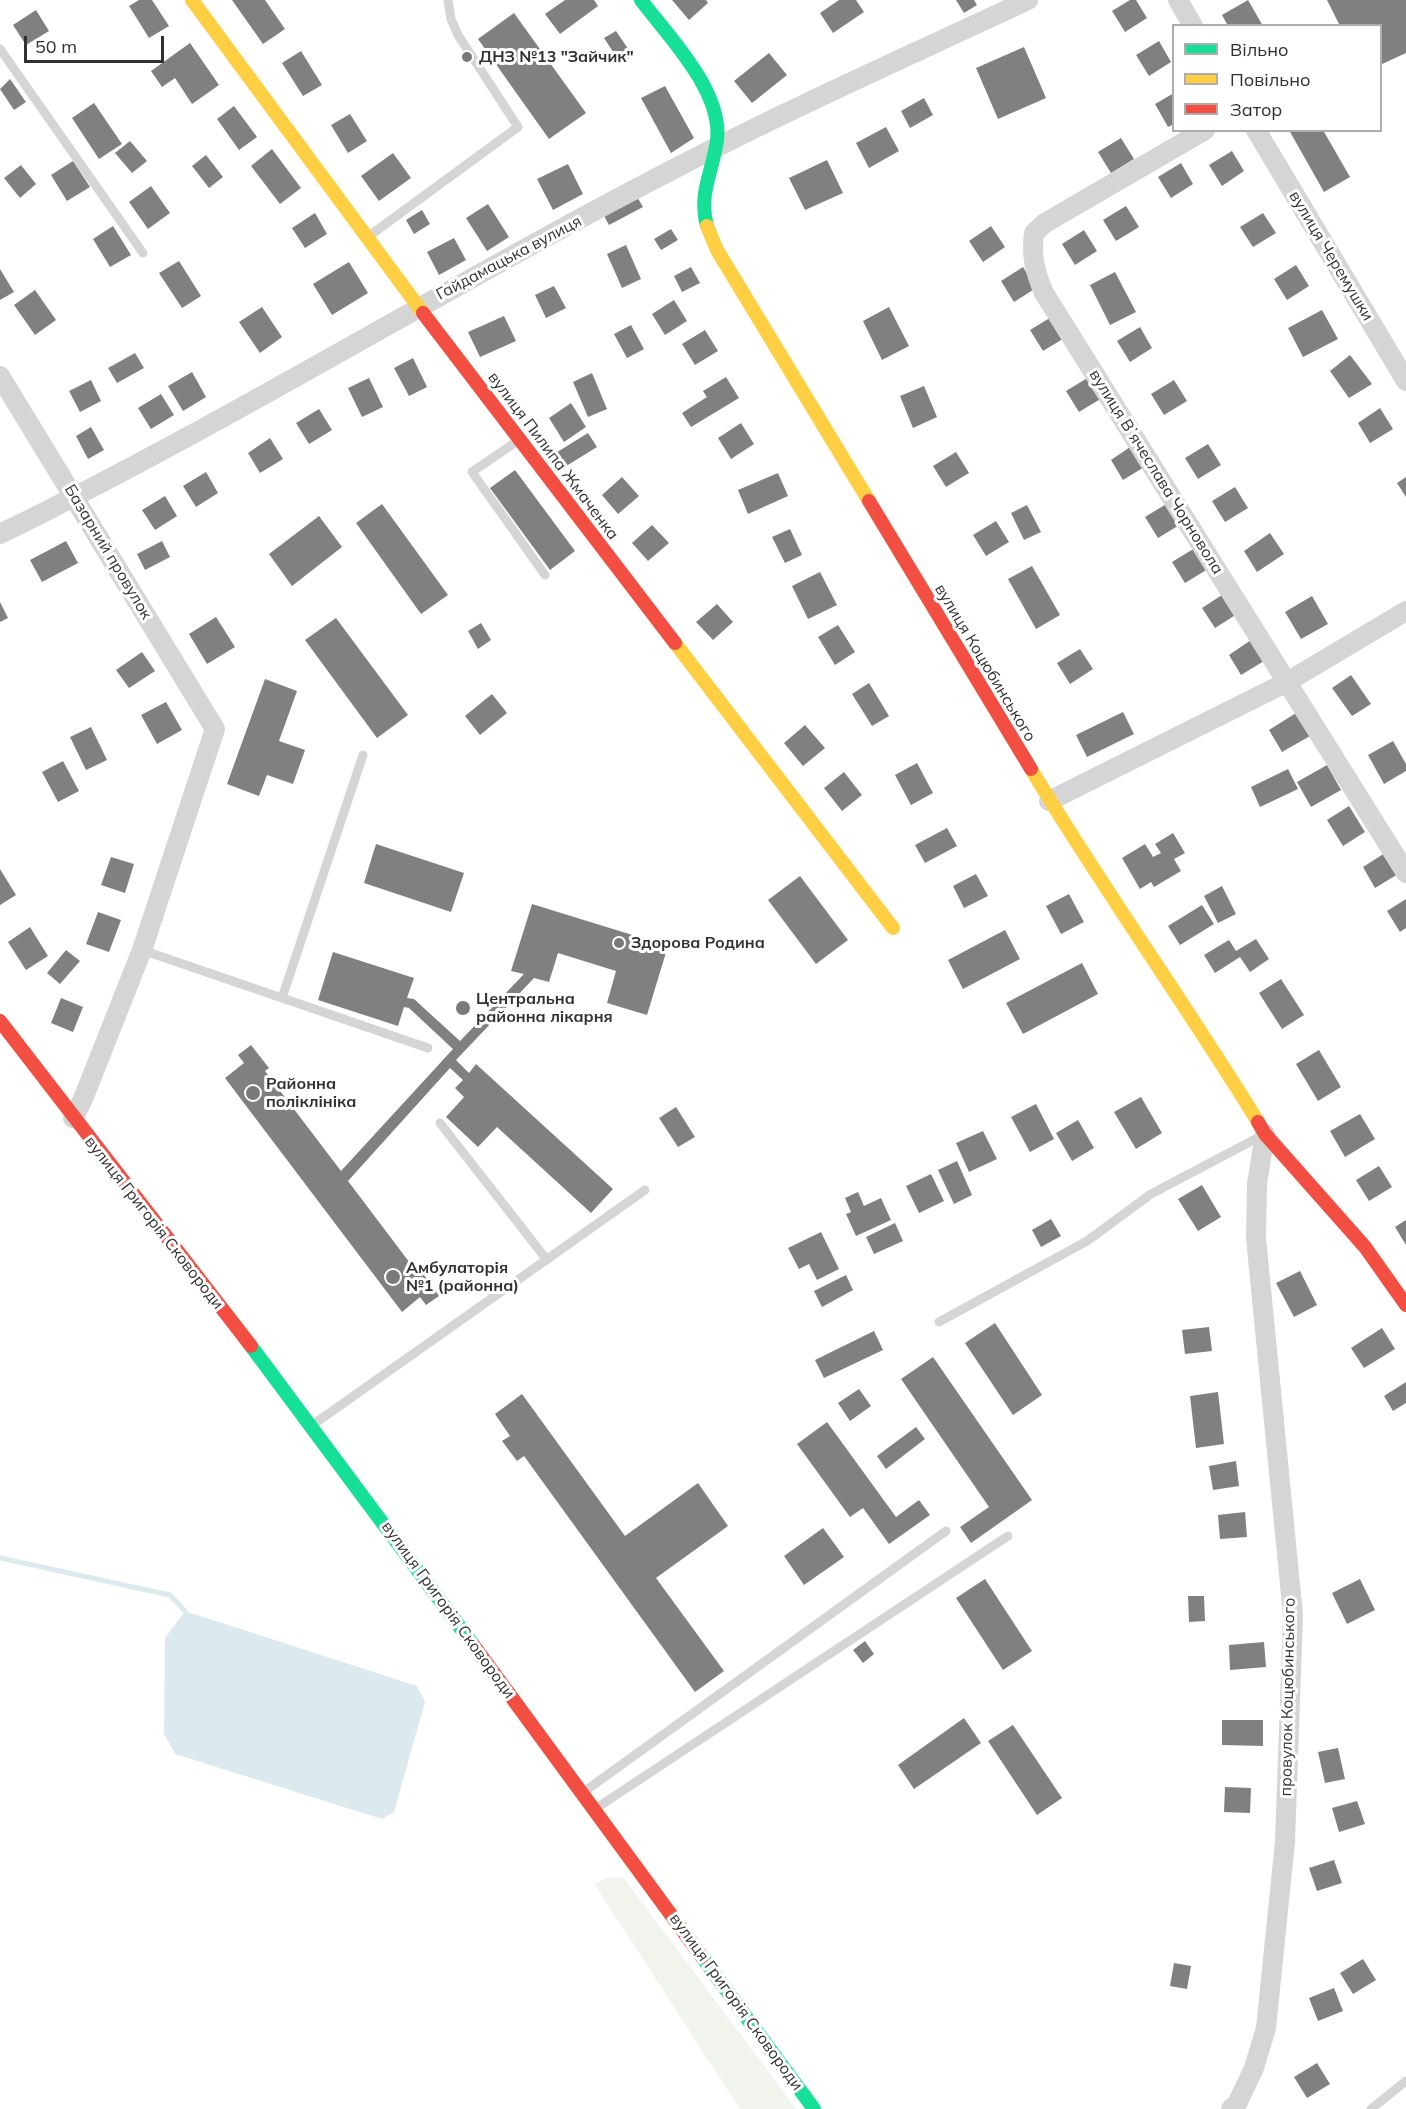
<!DOCTYPE html>
<meta charset="utf-8">
<style>
body{margin:0}
#map{position:relative;width:1406px;height:2109px;overflow:hidden;background:#fff;font-family:Mulish,sans-serif}
canvas{display:block}
.legend{position:absolute;left:1172px;top:24px;width:210px;height:108px;box-sizing:border-box;background:#fff;border:2px solid #adadad;margin:0;padding:8px 10px;list-style:none;font-size:18px;color:#313131}
.legend li{display:flex;align-items:center;gap:12px;height:30px}
.legend b{width:30px;border:2px solid #adadad}
.scale{position:absolute;left:24px;top:36px;width:140px;height:27px;box-sizing:border-box;border:3px solid #313131;border-top:0;padding-left:8px;font-size:18px;line-height:21px;white-space:nowrap;color:#313131;-webkit-text-stroke:4px #fff;paint-order:stroke}
</style>
<div id="map">
<canvas width="1406" height="2109"></canvas>
<ul class="legend">
<li><b style="height:8px;background:#16e098"></b>Вільно</li>
<li><b style="height:8px;background:#ffcf43"></b>Повільно</li>
<li><b style="height:8px;background:#f24e42"></b>Затор</li>
</ul>
<div class="scale">50 m</div>
</div>
<script>
const g = document.querySelector('canvas').getContext('2d');
g.lineJoin = 'round';
function fillPath(path, color) {
  g.fillStyle = color;
  g.fill(path, 'evenodd');
}
function stroke(path, color, width, dash) {
  g.strokeStyle = color;
  g.lineWidth = width;
  g.lineCap = dash ? 'butt' : 'round';
  g.setLineDash(dash || []);
  g.stroke(path);
}
function write(font, color, halo, rows, align = 'center') {
  g.font = font + ' Mulish,sans-serif';
  g.lineWidth = 6;
  g.setLineDash([]);
  g.textBaseline = 'middle';
  g.strokeStyle = halo;
  g.fillStyle = color;
  for (const [text, x, y, turn = 0] of rows) {
    g.save();
    g.translate(x, y);
    g.rotate((+turn || 0) * Math.PI / 180);
    g.textAlign = isNaN(turn) ? turn : align;
    if (halo) g.strokeText(text, 0, 0);
    g.fillText(text, 0, 0);
    g.restore();
  }
}
fillPath(new Path2D(`
 M623,1877L796,2109H740L595,1885L605,1878Z`), '#f1f3ed');
fillPath(new Path2D(`
 M185,1611L417,1686L425,1702L394,1812L382,1819L175,1754L164,1734L165,1638Z`), '#dceaef');
stroke(new Path2D(`
 M0,1558L170,1595L185,1611`), '#dceaef', 5);
fillPath(new Path2D(`
 M139,0H152L169,26L149,38L129,6Z
 M232,0H265L285,29L263,44Z
 M565,0H594L598,6L560,34L545,14Z
 M672,0H706L708,3L689,20Z
 M839,0H856L864,12L833,33L820,13Z
 M956,0H974L977,5L964,13Z
 M1130,0H1136L1147,18L1125,32L1112,11Z
 M1248,0L1263,26H1228L1222,15Z
 M1327,0H1406V53L1380,65V26H1340Z
 M36,10L49,31L26,45L13,25Z
 M514,13L586,113L549,139L478,39Z
 M616,31L633,56L621,64L604,38Z
 M1159,41L1171,62L1149,76L1136,55Z
 M190,43L219,85L192,104L175,78L162,87L151,71Z
 M1024,47L1046,98L998,119L976,68Z
 M301,51L322,85L303,96L282,63Z
 M769,53L787,75L752,103L734,81Z
 M10,79L26,102L14,110L0,89Z
 M665,86L694,138L671,153L641,98Z
 M1174,93V124L1168,127L1155,104Z
 M924,98L933,115L910,128L901,111Z
 M94,103L122,144L99,159L72,118Z
 M234,106L257,137L239,150L217,119Z
 M350,114L367,141L348,153L331,125Z
 M886,127L899,151L869,168L856,143Z
 M1289,130H1323L1350,177L1324,192Z
 M1121,138L1134,159L1111,173L1098,152Z
 M130,141L147,161L132,173L115,153Z
 M272,149L301,188L280,204L251,166Z
 M1232,151L1244,171L1222,186L1209,165Z
 M393,153L411,178L379,201L361,176Z
 M206,155L223,177L209,188L192,166Z
 M827,160L843,193L805,210L789,178Z
 M73,161L90,187L67,201L51,175Z
 M1181,163L1193,184L1171,198L1158,177Z
 M568,164L583,194L553,210L537,179Z
 M21,165L36,184L20,198L4,178Z
 M151,186L170,213L148,229L129,202Z
 M636,195L643,207L609,225L603,214Z
 M488,204L509,237L487,251L466,218Z
 M1126,206L1139,227L1116,241L1103,220Z
 M422,210L430,224L414,234L406,220Z
 M315,213L327,234L305,248L292,228Z
 M1263,213L1276,233L1253,247L1240,227Z
 M113,226L131,255L110,267L93,239Z
 M991,226L1005,247L983,262L969,241Z
 M671,229L678,240L661,250L654,239Z
 M1084,230L1097,251L1075,265L1062,244Z
 M454,238L466,260L439,275L427,252Z
 M626,245L641,279L622,288L607,254Z
 M179,261L201,296L182,308L159,273Z
 M349,262L368,293L332,315L313,284Z
 M1296,265L1309,286L1287,300L1274,279Z
 M691,267L700,283L682,292L674,276Z
 M1023,267L1036,288L1014,302L1001,281Z
 M0,269L14,292L0,300Z
 M1115,272L1136,312L1110,325L1090,285Z
 M554,286L566,308L546,318L535,295Z
 M35,290L56,320L35,335L14,305Z
 M674,300L687,321L665,335L652,314Z
 M262,307L282,337L260,353L239,322Z
 M889,307L909,346L882,360L863,321Z
 M1322,310L1338,339L1303,357L1288,328Z
 M504,316L516,341L480,357L468,332Z
 M1053,316L1066,337L1043,351L1030,330Z
 M631,325L644,349L627,358L614,334Z
 M1140,327L1152,348L1130,362L1117,341Z
 M705,330L718,351L695,365L682,344Z
 M135,353L144,368L117,383L108,368Z
 M1350,355L1372,384L1349,398L1330,371Z
 M413,358L427,387L409,396L394,368Z
 M192,372L206,397L183,411L168,386Z
 M592,373L607,409L588,417L573,382Z
 M726,377L739,398L691,427L682,413L707,397L703,391Z
 M1089,377L1102,398L1079,412L1066,391Z
 M369,378L383,407L362,417L348,388Z
 M91,380L101,401L80,412L69,391Z
 M1174,380L1187,401L1164,415L1151,394Z
 M924,386L937,417L913,428L900,396Z
 M161,394L174,415L151,429L138,408Z
 M571,403L586,427L564,442L549,418Z
 M1380,408L1393,429L1370,443L1358,423Z
 M319,409L332,430L309,444L296,423Z
 M741,423L754,444L731,459L718,438Z
 M91,427L104,450L88,459L76,436Z
 M588,433L597,447L563,468L554,454Z
 M270,438L283,459L260,473L248,453Z
 M1208,444L1221,465L1198,479L1185,458Z
 M1133,445L1146,466L1123,480L1111,460Z
 M956,452L969,473L946,487L933,466Z
 M515,470L575,551L550,570L490,488Z
 M206,472L218,493L196,507L183,486Z
 M778,473L788,496L748,514L738,490Z
 M622,477L639,496L618,514L602,495Z
 M1406,477V497L1397,483Z
 M1235,487L1248,508L1225,522L1212,501Z
 M165,496L177,516L155,530L142,510Z
 M1168,503L1181,524L1158,538L1145,517Z
 M382,504L448,595L421,614L356,523Z
 M1027,505L1041,532L1024,540L1011,513Z
 M319,516L342,547L292,586L269,554Z
 M996,521L1009,542L986,556L973,535Z
 M652,525L669,543L648,561L632,543Z
 M790,529L802,555L785,563L772,537Z
 M1270,533L1284,554L1257,572L1244,551Z
 M66,541L78,563L42,582L30,560Z
 M162,541L170,557L145,570L137,554Z
 M1195,548L1208,569L1185,583L1172,562Z
 M1032,566L1060,615L1036,629L1008,579Z
 M820,572L837,605L808,619L792,586Z
 M1225,593L1237,614L1215,628L1202,608Z
 M1312,596L1328,624L1301,639L1285,612Z
 M0,602L8,618L0,622Z
 M717,604L733,622L713,640L696,622Z
 M216,617L235,647L207,664L189,634Z
 M336,618L408,715L377,738L305,640Z
 M481,623L491,640L478,649L468,631Z
 M838,625L855,652L835,665L818,637Z
 M1251,640L1264,661L1241,675L1229,655Z
 M1080,649L1093,669L1070,684L1057,663Z
 M142,652L155,671L129,688L116,670Z
 M1351,675L1371,704L1352,716L1332,688Z
 M265,679L297,691L279,741L305,750L293,784L267,775L259,796L227,784Z
 M869,683L889,716L872,726L852,694Z
 M492,694L507,713L480,735L465,716Z
 M166,702L182,730L157,744L141,715Z
 M1123,712L1134,734L1087,757L1076,735Z
 M1296,713L1310,736L1282,752L1269,730Z
 M805,725L825,748L803,766L784,743Z
 M91,727L107,760L86,770L70,737Z
 M1393,741L1406,764V771L1384,784L1368,755Z
 M63,761L79,791L58,802L42,772Z
 M917,763L933,793L911,805L895,775Z
 M1327,765L1341,790L1311,807L1297,782Z
 M1288,769L1298,789L1260,807L1251,787Z
 M844,772L862,795L842,811L824,788Z
 M1349,806L1365,832L1343,846L1327,820Z
 M947,828L957,846L925,863L915,845Z
 M1173,833L1185,853L1174,859L1181,871L1154,887L1151,882L1140,889L1122,858L1145,844L1153,857L1161,853L1155,844Z
 M376,844L464,873L451,912L364,883Z
 M1385,853L1398,874L1375,888L1363,867Z
 M111,857L134,864L125,893L101,885Z
 M0,869L16,895L0,905Z
 M976,874L988,896L964,908L953,886Z
 M800,876L848,940L816,964L768,900Z
 M1222,886L1236,914L1218,923L1204,896Z
 M1069,894L1084,922L1061,934L1046,906Z
 M1406,899V928L1400,932L1387,911Z
 M532,904L668,946L647,1015L607,1003L616,971L558,953L549,982L534,978L456,1060L469,1073L476,1064L613,1189L591,1213L497,1127L478,1147L446,1117L464,1097L455,1088L463,1080L450,1068L348,1181L419,1275L422,1272L439,1296L426,1305L420,1297L402,1312L225,1078L244,1063L238,1055L251,1045L269,1068L265,1071L341,1171L453,1049L409,1008L404,1007L398,1026L318,1000L333,952L414,978L407,998L414,999L460,1041L524,974L511,971Z
 M1202,905L1214,924L1180,945L1168,926Z
 M98,912L121,920L109,952L86,944Z
 M30,927L48,956L26,970L8,942Z
 M1005,930L1020,959L963,989L948,960Z
 M1256,939L1269,959L1250,972L1240,957L1215,973L1204,955L1229,940L1236,951Z
 M66,950L80,961L60,984L47,973Z
 M1082,963L1098,994L1023,1034L1006,1003Z
 M1281,979L1304,1015L1282,1029L1259,993Z
 M61,998L83,1007L73,1032L51,1023Z
 M1319,1050L1341,1087L1318,1101L1296,1064Z
 M1141,1097L1162,1133L1136,1149L1114,1112Z
 M1036,1104L1054,1139L1030,1152L1011,1117Z
 M676,1107L695,1137L678,1147L659,1118Z
 M1360,1114L1375,1139L1345,1157L1330,1131Z
 M1078,1120L1094,1148L1072,1161L1056,1133Z
 M983,1131L997,1159L969,1172L956,1143Z
 M957,1161L972,1195L954,1204L938,1170Z
 M1379,1166L1392,1187L1369,1201L1356,1180Z
 M931,1174L944,1201L919,1213L906,1186Z
 M1202,1185L1221,1217L1198,1231L1178,1199Z
 M858,1192L864,1206L881,1198L891,1220L856,1236L846,1214L851,1212L845,1198Z
 M1051,1219L1061,1236L1041,1247L1032,1230Z
 M1406,1220V1245L1395,1227Z
 M895,1223L903,1241L874,1254L866,1237Z
 M821,1232L839,1269L817,1280L809,1264L799,1269L788,1248Z
 M1300,1271L1317,1305L1294,1317L1276,1283Z
 M846,1275L853,1290L822,1307L814,1291Z
 M995,1323L1042,1395L1013,1415L965,1343Z
 M1209,1327L1212,1351L1185,1354L1182,1330Z
 M1382,1328L1395,1349L1364,1368L1351,1348Z
 M874,1331L883,1350L824,1378L815,1360Z
 M933,1357L1032,1500L971,1543L960,1527L989,1507L901,1379Z
 M1406,1382V1403L1393,1411L1384,1396Z
 M859,1389L871,1406L850,1421L838,1403Z
 M1218,1392L1224,1444L1196,1448L1190,1396Z
 M522,1394L625,1536L698,1483L728,1526L656,1578L724,1671L695,1692L524,1456L517,1461L502,1441L510,1436L495,1414Z
 M827,1422L896,1517L919,1500L930,1515L889,1544L863,1508L850,1517L797,1444Z
 M916,1427L925,1439L886,1469L877,1456Z
 M1236,1461L1239,1486L1213,1490L1209,1466Z
 M1245,1512L1247,1537L1220,1539L1218,1515Z
 M823,1528L844,1557L804,1585L784,1556Z
 M985,1579L1032,1651L1003,1670L956,1598Z
 M1360,1579L1375,1610L1347,1624L1332,1593Z
 M1188,1596H1204L1205,1621L1189,1622Z
 M865,1641L874,1654L863,1663L853,1650Z
 M1264,1642L1266,1667L1230,1670L1229,1645Z
 M964,1718L981,1743L914,1789L898,1765Z
 M1222,1720H1263V1746L1222,1745Z
 M1013,1725L1062,1798L1037,1815L988,1741Z
 M1338,1748L1345,1779L1325,1783L1318,1752Z
 M1225,1787L1251,1788L1250,1813L1224,1812Z
 M1357,1801L1365,1824L1339,1832L1332,1808Z
 M1334,1860L1342,1883L1317,1891L1309,1868Z
 M1363,1959L1376,1980L1353,1994L1340,1973Z
 M1174,1963L1191,1966L1187,1989L1170,1986Z
 M1334,1988L1343,2011L1318,2021L1309,1998Z
 M1317,2063L1330,2084L1307,2098L1294,2077Z`), '#808080');
stroke(new Path2D(`
 M0,49L143,253
 M369,236L518,127L458,35L451,19L448,0
 M519,440L472,472L545,575
 M142,950L428,1048
 M282,998L363,755
 M440,1123L547,1260
 M939,1322L1087,1241L1151,1194L1263,1135
 M314,1424L645,1190
 M585,1791L946,1531
 M595,1809L1008,1536
 M1371,2109L1406,2081`), '#d5d5d5', 9);
stroke(new Path2D(`
 M1178,0L1193,26
 M1205,130L1045,223L1034,233C1031,256 1035,272 1044,293L1406,873
 M1256,130L1406,381
 M0,376L215,729L142,950L83,1099L73,1118
 M0,534C244,415 474,269 717,147C819,95 924,49 1028,0
 M1049,801L1287,682L1406,611
 M1231,2109L1237,2104L1254,2068L1266,2028L1285,1842L1293,1615L1256,1238L1257,1184L1265,1134`), '#d5d5d5', 20);
stroke(new Path2D(`
 M641,0C668,36 723,91 717,140C713,171 698,194 707,226
 M251,1346L474,1646
 M702,1957L814,2109`), '#16e098', 14);
stroke(new Path2D(`
 M192,0L423,313
 M707,226L717,250L869,501
 M675,643L893,928
 M1031,769C1103,889 1185,1003 1258,1122`), '#ffcf43', 14);
stroke(new Path2D(`
 M423,313L675,643
 M869,501L1031,769
 M0,1021L251,1346
 M1258,1122L1265,1134L1365,1247L1406,1305
 M474,1646L702,1957`), '#f24e42', 14);
for (const [x, y, r, color] of [
 [467,57,6,"#797979"],
 [619,943,6,"#797979"],
 [463,1008,8,"#797979"],
 [253,1093,8,"#797979"],
 [393,1277,8,"#797979"]
]) {
  const dot = new Path2D();
  dot.arc(x, y, r, 0, 2 * Math.PI);
  g.fillStyle = color;
  g.fill(dot);
  stroke(dot, '#fff', 2);
}
write('bold 16px', '#313131', '#fff', [
 ["ДНЗ №13 \"Зайчик\"",479,57],
 ["Здорова Родина",631,943],
 ["Центральна",476,999],
 ["районна лікарня",476,1017],
 ["Районна",266,1084],
 ["поліклініка",266,1102],
 ["Амбулаторія",406,1268],
 ["№1 (районна)",406,1286]
], 'left');
write('16px', '#313131', '#fff', [
 ["вулиця Черемушки",1331,256,59],
 ["Гайдамацька вулиця",509,258,-28],
 ["вулиця Пилипа Жмаченка",553,456,53],
 ["вулиця Вʼячеслава Чорновола",1156,472,58],
 ["Базарний провулок",108,552,59],
 ["вулиця Коцюбинського",985,663,59],
 ["вулиця Григорія Сковороди",154,1223,52],
 ["вулиця Григорія Сковороди",448,1610,54],
 ["провулок Коцюбинського",1288,1697,-89],
 ["вулиця Григорія Сковороди",736,2002,54]
]);
</script>
